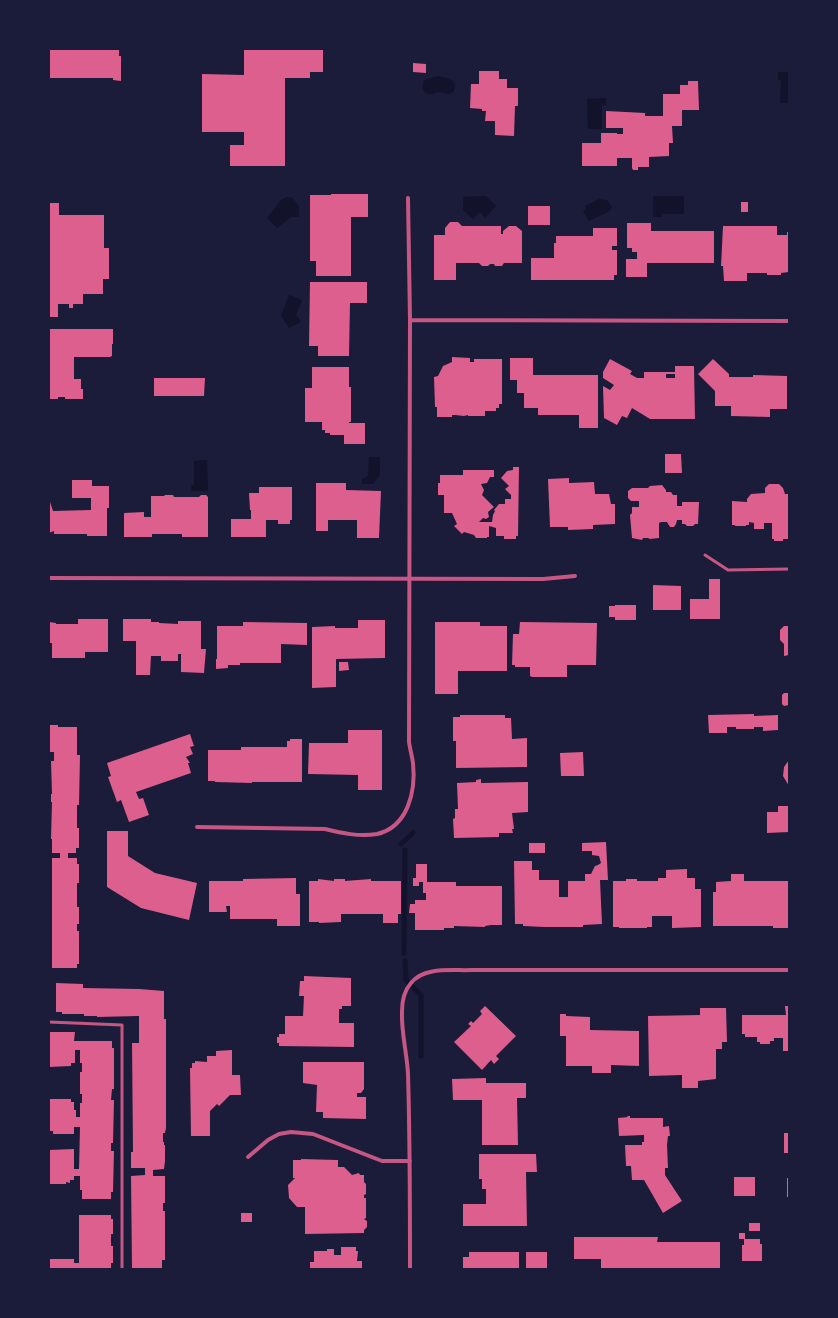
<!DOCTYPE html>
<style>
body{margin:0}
#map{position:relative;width:838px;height:1318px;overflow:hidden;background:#1b1b3a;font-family:"DM Sans",sans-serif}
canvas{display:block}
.frame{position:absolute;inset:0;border:50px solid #1b1b3a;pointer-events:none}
</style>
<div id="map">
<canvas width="838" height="1318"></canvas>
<div class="frame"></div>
</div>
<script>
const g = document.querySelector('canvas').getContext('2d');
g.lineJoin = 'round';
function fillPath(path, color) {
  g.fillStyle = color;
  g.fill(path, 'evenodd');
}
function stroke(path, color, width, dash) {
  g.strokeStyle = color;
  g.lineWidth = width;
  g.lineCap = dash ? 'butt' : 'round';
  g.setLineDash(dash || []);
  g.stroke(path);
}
fillPath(new Path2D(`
 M778,72H789V103H780L781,80H778Z
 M438,76L450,79L454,82L455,87L453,92L448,94C445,93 441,92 438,92C436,92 434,94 432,94C422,95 421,86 424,80Z
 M606,98V105H602V129H588L587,99Z
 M486,196L496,206L485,218L480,212L473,219L463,210V197Z
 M653,196H684V214H662V217H653Z
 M287,197L293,198L299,207V217H291L277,228L267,218L282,199Z
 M599,199L607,200L612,207L610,211L589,221L583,211L586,209L585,206Z
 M289,295L302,300L296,315L301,322L289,328L281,316Z
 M369,457H380V475L373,484H362V479L365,478L368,475Z
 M207,460L208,491H191V485H194V461Z`), '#12122b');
stroke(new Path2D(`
 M401,844L413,833
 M404,953L405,850
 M405,961L406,980L421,995V1056`), '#12122b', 5);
fillPath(new Path2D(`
 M49,49H119V56H121V81L113,80V78H49Z
 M244,49H323V72H310V78H285V166H230V145H244V132H202V74L244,75Z
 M413,63L426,64V73L413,72Z
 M479,71H499V79H507V88H518V106H515L514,136L495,135V121H485L486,111H482V109L470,108L471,84H479Z
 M688,81H698L699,110H682V126H672L673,143H669V156L649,157V167H638V170H633L632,168V158H617V166H582V143H601V133H617V134H623V128H606V111L645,113V116H663V94H680V85H688Z
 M331,194H368V217H351V276H316V261H310V195H331Z
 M741,202H748V212H741Z
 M49,203H59V215H104V248H109V279H103V294H83V304H73V308H69V304H58V317H49Z
 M528,206H550V225H528Z
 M450,222H458L462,226H501V234H503V231L509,226H516L522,231V263H504L502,266H495L494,264H490L488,266H482L479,263H456V280H434V235H445V228Z
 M627,223H651V231H714V263H647V277H626V259H637V252H632V248H627Z
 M723,226H777V235H787V232H789V272L781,273V275H767V273H747V281H724L723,266H721Z
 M593,228H617V246H612V250H617V275H614V280H531V258H554V243H556V236H593Z
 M310,282H367V303H350L349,356H318V346H309Z
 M49,329H113V344H112V356L110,357H74V379H81V389H83V399H65V397H58V399H49Z
 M452,357L470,358V362H474V359H502V404H499V408H496V411H485V416H468V415L464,416L455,415H452V417H437V407H435L434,377L438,376L443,366L452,362Z
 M510,358H533V375H598V428H579V415H538V408H524V393H517V380H510Z
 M610,359L632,371L630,374L637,378H644V372H675V366H694L695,419H650L632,408L627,418L622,416L617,425L604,418L603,386L610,390L614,385L603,378V372ZM666,374H675V378H666Z
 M713,359L729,374V377H753V375L787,376V409H770V417L731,416V406H715V391L698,374Z
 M312,367H349V387H351V422H349V423H365V444H344V435H330V433H325V430H322V422H305V388H312Z
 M154,378H205L204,396H154Z
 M665,454H681L682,473H665Z
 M513,467H519L518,536H516V539H504V536H496V528L489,526V537H487V538H476L474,535L464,532L462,534L454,526L457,524L452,513H444V495H438V483H440V475H463V470H494V477H490L487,483L481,484L484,490L482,495L494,507L488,512L489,517L486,519L483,518L479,522H492L493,515L495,511L494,510L499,504H505V499H511V495L505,489L509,486L501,478L507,471L513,470Z
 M569,478V483L594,482L595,494H609L611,504H615V524L593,525V529L568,530V527H550L548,479Z
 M72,480H92V486H109V508H107V536H87V534H54V531L49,533V499L53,511L91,510V498H72Z
 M316,483H346V490L381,491L379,538H357V520H328V531H316Z
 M769,484H779L783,488L785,494H789V539H783V541H774V539H772V523H764V529H754V523L749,522V525H746V526H735V525H732V501L747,502V499L751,494L765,493V488Z
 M662,485L666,490V492H671L673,495H677V506H682V502H699L698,524H695L693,526H687L685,524H682V520H677L676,524L674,527H670L667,522H661L659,523V538L650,539L648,538H643L642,540L632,538L630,515L632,513V507H639V501H631L628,498V491L632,488H648L650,486Z
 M259,487H292V520H290V524H278V520H266V537H231V519H251V510H250L249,493H259Z
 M165,495H173L174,497H199L201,495H206L208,497V537H182V534H152V537H124V513L144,512V517H151V496H164Z
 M709,579H720V619H690V599H709Z
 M653,585L681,586V610H653Z
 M615,605H636V620H615V617H609V606H615Z
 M78,619H108V652H85V658H52V643H49V622L56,623V624H78Z
 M123,619H151V622H159V623L178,624V621H201V649H206L204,673L181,672V654H178V661H161V656H151L150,675H136V641H123Z
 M358,620H385V658L336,659V687L312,688V627L335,626V628H358Z
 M243,622L307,623V645L281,644V663H240V665H228V668L216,669V659H217V626H243Z
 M435,622H480V626H507V671H458V694H435Z
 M520,622L597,623L596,665H567V677H532L530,676V667H515V665H512L513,634H519Z
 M784,626H789V655L784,656V644L780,640V630Z
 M339,662H348L349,670L339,671Z
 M784,693H789V705L784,706L782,704V695Z
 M754,714V716L778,715V730L763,731V727H754V729H736V727H727V733H709L708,715Z
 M460,715H505V718H511L512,739L527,738V767L456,768V741H453V717H460Z
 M49,725H58V727H77V755H80L79,805H77V828H79V848H76V853H68V858H77V864H79V883H77V907H79V924H77V931H79V964H77V968H52V858H60V853H52V839H51L52,802H51V794H52L51,761H54V752H49Z
 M348,730H382V790H358V775L308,774L309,743H348Z
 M190,734L194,746L190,747L193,754L186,757L190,763H188L191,773L136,792L139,799L143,798L149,815L129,822L121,800L117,802L108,777L111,776L107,763Z
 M290,739H302V782H252V783L215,782V781H208V750H241V747H287V741H290Z
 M583,752L584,776H561L560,753Z
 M789,760V786L783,776L784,767Z
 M481,779V783L528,782V812L512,813L514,829H512L513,833H499V837L454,838L453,819L455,818V809H458L457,783L476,782V780Z
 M778,806H788V812H789V832L767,833V812H778Z
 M107,831H128V856L155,873L197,883L189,920L141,908L107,887Z
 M606,842L608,880H600L602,924L583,925V927H544L523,926V924H515L514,861H532V870H539V880H559V897H568V881H585V874H591L595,866L598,865L601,863L599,856L592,855V851H582V843Z
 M529,843H545V853H529Z
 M416,864H427V882H456V886H502V925H491L485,926V927L454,926V928H444V930H415V913H409L410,904H415V900H426V893H423V882H419V886H413V878H416Z
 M687,869V878H695V889H701V927L672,928V916H652V927H647V928H619V927H613V881H626V879H637V881H658V878H666V870Z
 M731,874H744V881H789V928H773V926H713V892H716V882L731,881Z
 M296,878V894H300V926H277V919H230V906H226L227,912H209V881H243V879Z
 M318,879L334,881V879H345V881L371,879V881H401V914H398V923H383V914H341V922L319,923V922H309V881H318Z
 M304,976L351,978V1006H342V1009H339V1023H354V1047L279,1046V1043H277V1037H279V1034H285V1016H303L304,996H299L300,981H304Z
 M56,983L83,984V988L139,989L164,991V1019H166V1128L165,1133H163V1142H164V1145H165V1161L164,1169L153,1170V1176H165V1203H163V1211H165V1260H162V1269H132L131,1176L145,1175V1168H131V1152H133L132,1043H139V1016L97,1017V1016H84V1014H62V1012H56Z
 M485,1006L516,1036L496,1056L499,1059L494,1064L491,1060L482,1070L454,1042L471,1026L468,1024L471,1021L473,1023L482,1014L480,1011Z
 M785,1006H789V1051H783V1038H774V1041H770V1044H760V1042H757V1037H745V1034H742V1015H786Z
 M700,1008H726L727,1042H722V1049H716V1079L698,1081V1088H682V1075L649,1076L648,1016L700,1015Z
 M560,1014H566V1016L590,1017V1030L639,1031V1066L611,1065V1073H592V1066H566V1036H560Z
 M49,1032H75L74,1041H112V1048H114V1089H112L111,1100H114L113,1143H111V1151H114L113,1192H111V1199H82V1190H80V1176H74V1180H70V1183L66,1182V1184H49V1150L74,1149V1169H79L80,1127H74V1134H53V1131H49V1099H71V1102H74V1110H76V1117H80V1103H82V1094H80V1072H82V1063H80V1050H75V1063H71V1066L49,1067Z
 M232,1050V1075H240L241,1095H230L219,1106L217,1104L210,1111V1136H191L190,1068H192V1063H195V1061L207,1062V1056H216V1051Z
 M303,1062H364V1089L361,1093H357V1097H366V1119L323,1118V1112H316L317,1085L303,1083Z
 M486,1078V1083H526V1098H517L518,1145H482V1100H453L452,1079Z
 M627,1116H630V1118H663V1127L669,1126L670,1136H668L667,1145L668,1168H665V1175L682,1201L663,1213L644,1180H632L631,1166H626L625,1145H642V1142H644V1135L619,1136L618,1118L628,1117Z
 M784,1133H789V1153H784Z
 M479,1154H536L537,1172H526L527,1226H463V1204H486V1189H482V1179H479Z
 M301,1159L338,1160V1167H344L352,1175L359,1173L360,1175H364V1182L366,1184V1194L364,1195V1198H366V1218L364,1219L367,1221V1227L364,1230V1233L305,1234V1207H297L289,1198L288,1185L295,1178H293V1160H301Z
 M734,1177H755V1196H734Z
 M787,1178H789V1197H787Z
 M241,1213H252V1222H241Z
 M79,1215H111V1219H113V1234H111V1246H113V1263H111V1269H49V1259H74V1263H79Z
 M749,1223H760V1231H749Z
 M739,1233H745V1239H760V1244H762V1261H742V1245H744V1239H739Z
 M574,1237H658L657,1242H720V1269H601V1259H574Z
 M341,1247H356V1251H358L357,1261H362V1269H310V1262H314V1251H327V1249H334V1255H341Z
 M469,1252H519V1269H463V1257H469Z
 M526,1252H547V1269H526Z`), '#dd5f8e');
stroke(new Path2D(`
 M705,555L728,570L789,569
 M49,1022L122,1025V1269`), '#c65784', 3);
stroke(new Path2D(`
 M410,320L789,321
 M49,578L543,579L575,576
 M197,827L325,829C341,833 359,837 377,834C408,827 416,791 413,763C412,756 410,749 409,742L410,320L408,198
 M248,1157L268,1140L279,1134L291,1132L313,1134L382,1161H410
 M410,1269C410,1204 410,1139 408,1074C407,1053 401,1032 402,1011C402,1001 405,990 411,983C424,966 453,971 472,970H789`), '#c65784', 4);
</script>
